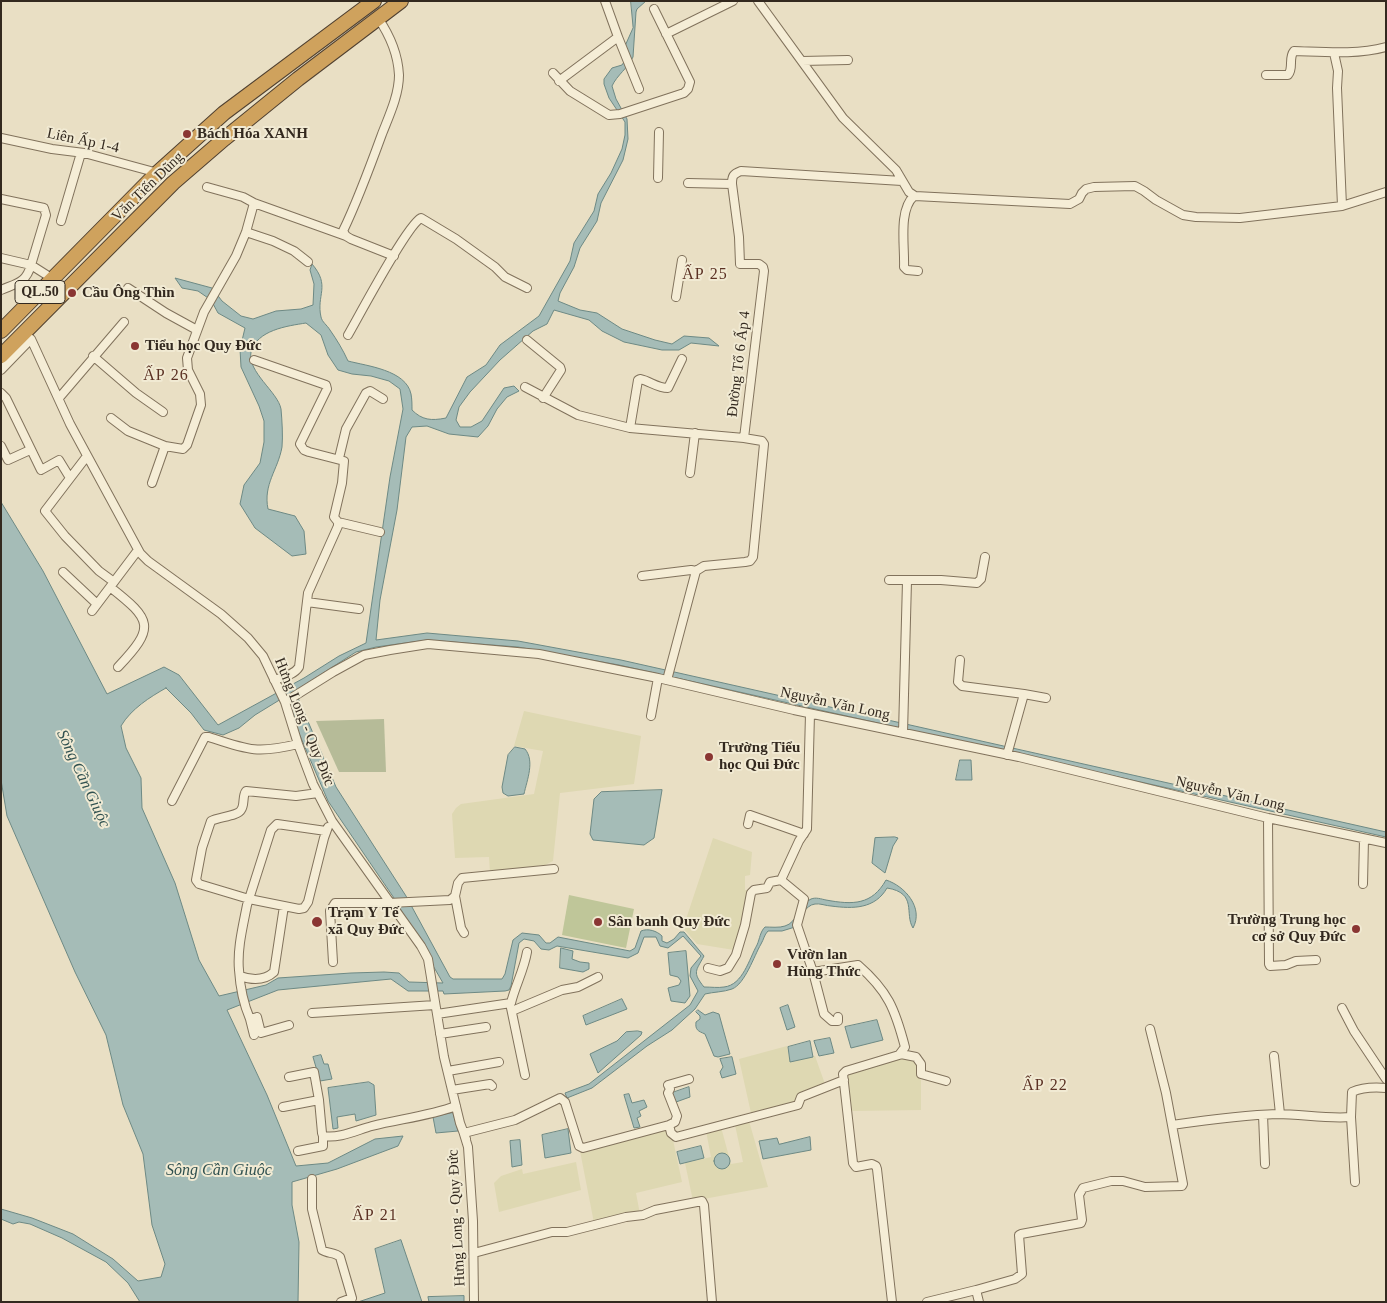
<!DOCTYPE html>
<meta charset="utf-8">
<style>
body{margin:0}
#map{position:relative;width:1387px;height:1303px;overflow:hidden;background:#e9dfc4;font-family:Georgia,serif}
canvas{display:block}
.frame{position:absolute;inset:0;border:2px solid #33291f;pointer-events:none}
</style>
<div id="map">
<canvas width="1387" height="1303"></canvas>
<div class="frame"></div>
</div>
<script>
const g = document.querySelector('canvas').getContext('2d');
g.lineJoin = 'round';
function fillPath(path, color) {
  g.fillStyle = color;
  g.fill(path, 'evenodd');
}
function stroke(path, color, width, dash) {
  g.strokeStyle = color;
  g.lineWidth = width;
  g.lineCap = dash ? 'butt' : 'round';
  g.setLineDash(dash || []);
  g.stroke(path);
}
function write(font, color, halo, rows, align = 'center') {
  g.font = font + ' Georgia,serif';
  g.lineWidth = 4;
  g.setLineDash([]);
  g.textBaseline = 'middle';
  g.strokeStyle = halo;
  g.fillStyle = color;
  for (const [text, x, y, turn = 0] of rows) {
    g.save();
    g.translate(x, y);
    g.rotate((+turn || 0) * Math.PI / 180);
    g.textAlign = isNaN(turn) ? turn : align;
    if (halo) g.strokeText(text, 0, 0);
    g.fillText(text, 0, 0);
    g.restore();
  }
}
fillPath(new Path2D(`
 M524,711L641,736L634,784L560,793L553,861L545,865L490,872L489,857L455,858L452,814L456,808L461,804L534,794L543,751L514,746Z
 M713,838L752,852L750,875L745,876V890H750L734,950L697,944L683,928Z
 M787,1046L790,1062L815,1056L825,1084L798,1102L751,1113L739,1059Z
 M903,1054L921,1064V1110L853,1111L849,1108L846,1077L849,1074L899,1059Z
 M749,1121L768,1187L693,1201L685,1163L711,1157L706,1131L721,1127L731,1164L743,1162L735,1125Z
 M664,1129L668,1131L671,1140H673L682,1182L636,1193L640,1214L594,1223L580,1151Z
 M576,1162L581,1190L499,1212L494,1183L501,1176L522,1169L523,1174Z`), '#ded8b2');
fillPath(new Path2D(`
 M569,895L634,909L626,948L562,935Z`), '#bfc699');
fillPath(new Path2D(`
 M384,719L386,772H339L316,721Z`), '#b6bb98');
const water = new Path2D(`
 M631,1H646L637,9L636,12L633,57C628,68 617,75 612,86L616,99L627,119L628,139L623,160L601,203L597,221L580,248L574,267L560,293L558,301L580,310L597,313L622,329L655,340L672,344L684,336L709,338L719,346L691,343L679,350H662L624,342L602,331L589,320L554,310L547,324L533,331L500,360L470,392L459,407L456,420L460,427H471L482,421L504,388L514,386L519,391L507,397L497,409L488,426L478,437L449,434L427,426L412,427L406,437L397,510L380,600L376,640L427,633L518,641L621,660L1386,832V837L619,665L518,647L427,640L376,647L356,652L295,691L336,787L406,896L450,977L453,979H502L505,974L513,940L522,933L539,935L546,943H550L558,937L630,951L635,948L641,931C648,928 657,931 662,936V941L667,943L674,939L680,932H684L704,956C696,971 692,972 704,987C711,987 718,988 724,987C743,985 749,959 757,945C760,938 760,932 765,927C771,927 779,928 785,926C797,923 799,904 811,899C816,897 821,899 826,900C853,905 872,905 886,880C905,886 924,908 913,928C904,914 918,893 887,888C875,909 853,909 831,906C827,906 819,903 815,904C805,905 799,920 795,927L782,931H768C764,935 764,939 761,944C754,956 745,984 732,989C724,992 713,992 705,994L695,1009L672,1030L647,1046L592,1088L567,1098L565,1093L589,1084L690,1005L698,991L690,976L691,968L701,956L683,936L668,948L660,946L656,937H644L638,953L628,958L557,946L549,950L541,949L534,941L524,939L519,943L511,986L509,990L505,991L444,994L443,991H408L391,979L278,990L227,1010L267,1095L296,1166L328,1163L375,1139L403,1136L398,1146L337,1169L292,1182V1205L299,1242L298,1302H140L128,1283L106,1262L62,1238L30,1224L19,1222L13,1224L1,1219V1209L32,1218L73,1234L113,1259L138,1281L161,1277L165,1264L152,1225L143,1154L123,1105L106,1035L75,972L7,816L1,780V502L43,571L107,694L164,667L179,675L218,725L304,678L339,656L366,643L390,477L403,409L400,389L389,381L371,376L352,374L338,370L328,355L321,335L306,323C287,326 257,330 251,352C247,372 278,392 281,409C282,420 283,436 282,447C278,470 263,484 268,509L295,516L304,531L306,554L292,556L255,528L240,504L244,485L260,463L264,442V421L259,406L241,367L240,349L245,328L218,313L211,300L198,291L182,288L175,278L212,288L222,301L241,316L253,319L276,311L301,309L313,305L314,284L310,270L312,264C331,286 316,295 321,317C322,322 327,325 330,330C337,340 343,350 348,361C367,366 406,370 411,394C412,399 412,405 412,410C422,420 431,421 446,418L467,377L486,365L500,345L539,316L570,261L574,243L594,211L598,194L611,173L622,149L625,135V122L609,98L604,84V79L612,68L622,65L628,56L625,46L633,28ZM166,688L191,713L204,730L223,735L239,728L255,715L286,696L298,731L328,801L394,898L443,983L409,982L399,973L384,972L351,973L278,978L266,985L219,996L199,960L175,883L142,808L141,778L126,748L121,726C131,709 150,697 166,688Z
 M515,747L525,749C535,761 527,780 524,794L508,796L503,793L502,787L508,755Z
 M960,760H971L972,780H956Z
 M662,790L654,838L644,845L593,840L590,834L594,799L601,792Z
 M895,837L898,838L893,846L885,873L872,863L875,838Z
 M561,948L573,951L572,959L580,962L589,963V969L583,972L560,968Z
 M686,951L690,996L685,1003L671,1001L668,988L679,985L681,981L678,977L670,975L668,953Z
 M622,999L627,1009L586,1025L583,1016Z
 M788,1005L795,1027L787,1030L780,1008Z
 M698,1010L705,1015L713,1012L719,1014L730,1054L718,1057L714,1056L705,1034C698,1031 695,1030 696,1022L700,1019V1016L696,1012Z
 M877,1020L883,1040L851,1048L845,1027Z
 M638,1031L642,1032L641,1035L598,1073L590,1054L617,1041L626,1032Z
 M830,1038L834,1053L819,1056L814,1041Z
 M810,1041L813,1057L790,1062L788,1047Z
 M321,1055L324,1064H328L332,1079L320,1081L313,1057Z
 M732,1057L736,1074L722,1078L720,1072L723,1067L720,1059Z
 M369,1082L374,1085L376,1115L356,1121L355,1114L337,1117L338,1128L333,1129L328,1088Z
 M689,1087L690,1097L676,1102L672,1093Z
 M629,1094L632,1103L644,1100L647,1107L639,1111L641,1116L637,1118L640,1127L634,1128L624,1095Z
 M453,1113L458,1131L436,1133L433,1117Z
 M568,1129L571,1153L545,1158L542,1135Z
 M810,1137L811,1150L763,1159L759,1141L777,1138L779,1144Z
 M520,1140L522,1165L512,1167L510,1141Z
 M701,1146L704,1158L680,1164L677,1152Z
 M714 1161a8 8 0 1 1 16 0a8 8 0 1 1-16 0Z
 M401,1240L422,1302H358L385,1293L375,1249Z
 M464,1296V1302H429L428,1297Z`);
fillPath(water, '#a5bcb7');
stroke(water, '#6d8984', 1);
const street = new Path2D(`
 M758,1L843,118L896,170L909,192L915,196L1070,204L1079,199L1082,193L1086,189L1094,187L1135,186L1144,191L1156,200L1183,215L1196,217L1240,218L1342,206L1386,192
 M378,18C389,34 398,55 399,75C399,95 389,116 382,134C370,167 358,200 343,231L346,236L351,239L394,256
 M666,34L733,1
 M618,37L639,89
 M1334,53L1338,71L1337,88L1342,206
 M802,61L848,60
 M553,73L570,91L609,115L620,114L684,93L688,89L690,82L654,9
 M1266,75H1288C1294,68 1288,58 1294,51C1325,52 1356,55 1386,47
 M559,81L618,37L605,1
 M1,138L52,149L84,153L158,173
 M658,178L659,132
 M688,183L732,184
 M914,196C898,210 905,247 904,267L907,270L918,271
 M1,199L44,208L46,215L31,265L53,279
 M254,203L346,236
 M61,221L81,153
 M246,232L273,241L294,251L308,262
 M1,258L31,265C26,283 17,283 1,290
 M128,288L166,313L197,330
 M676,297L682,260
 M348,335C359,316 407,225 421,218L456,239L495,267L505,277L527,288
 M527,340L560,367L561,370L543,398
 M93,356L136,393L163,412
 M254,360L326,385L327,389L300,444L304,450L309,452L344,461L342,483L334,517L338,522V526L308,593L299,667C294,675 283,677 274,680
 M1,370L31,339L70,424L140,553L148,561L221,614L248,638L263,656L285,702L298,744L313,784L332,821L421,946L428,959L444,1057L460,1123L466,1139
 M525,387L578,415L630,428L744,438L762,441L764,444L753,557L750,561L745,562L704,566L696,571L667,680
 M1,393L6,398L41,470L59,460L70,478
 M59,398L124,322
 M111,418L128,431L165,446
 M630,428L638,380L640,379C650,381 657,388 668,388L682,359
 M744,438L764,271L763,267L759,264H740L739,237L732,184C732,176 733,174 741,171L902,181
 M1,446L8,460L30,450
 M87,456L45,511L65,536L99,571L114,582
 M339,458L346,429L366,393L370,391L383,399
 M690,473L695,433
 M152,483L165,446L183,449L187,445L201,405L200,394L188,370L187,358L204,312L236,256L246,232L254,203L243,197L207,187
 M338,522L380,532
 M63,572L97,604
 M642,576L691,570L696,571
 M889,580H941L977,583L981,579L985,557
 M110,587C152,620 156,627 118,667
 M307,602L359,609
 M92,611L138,550
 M960,660L958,682L962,686L1024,694
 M285,702L333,672L364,655L390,650L428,644L539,654L658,678L794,710L1019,757L1268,818L1386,843
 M810,714L807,829L799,841L781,880L804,899L797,925L813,972L824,1014L832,1021H838V1017
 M651,716L658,678
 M903,733L907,581
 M1007,755L1024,694L1046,698
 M318,793L296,796L246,791C242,796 245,805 241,810C238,816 218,817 211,821L202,848L196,880L199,884L249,899L271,830L277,824L326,831
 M172,801L205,737H209C248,750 257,754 298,744
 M1268,818L1269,964L1270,966L1286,965L1296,961L1316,960
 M748,824L750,815L804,834
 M1363,884L1364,839
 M455,896L461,928L464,933
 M333,962L330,911L335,903H389L450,900L455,896L458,883L462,878L554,869
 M708,968L720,971L728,968L736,955L745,925L751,893L754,890L767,888L770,882L781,880
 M813,972L858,965C888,991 895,1009 905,1047L899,1055L846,1071L843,1074L853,1163L856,1167L872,1164L876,1166L877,1169L892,1302
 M240,976C251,980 264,981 274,972L284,906
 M511,1008L525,1075
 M1342,1008L1354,1031L1386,1079
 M512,1011L562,990L578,987L598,977
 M312,1013L435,1005
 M437,1014L511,1003C515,986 524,970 527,952
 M250,1019L254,1035
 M289,1025L261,1033L257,1017L250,1019C244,1005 240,986 239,970C237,949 243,926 247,905L249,899L299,909L304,908L308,902L324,838L328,827
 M440,1034L486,1027
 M901,1054L916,1057L921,1064V1074L946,1081
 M1274,1056L1280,1114
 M448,1071L499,1062
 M289,1077L314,1072L319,1100L322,1133L323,1136C339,1139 357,1130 372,1126C400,1119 429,1116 456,1106
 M452,1090L490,1084L492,1086
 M283,1107L319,1100
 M1263,1115L1265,1164
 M1351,1117L1355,1182
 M669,1125L675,1122L677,1116L668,1093L670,1089L668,1085L689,1079
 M1172,1125C1207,1120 1242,1115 1277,1114C1302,1114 1326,1119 1351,1117L1352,1092C1363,1087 1374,1087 1386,1088
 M464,1133L515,1120L560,1098L565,1102L579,1146L583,1148L669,1125L671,1133L676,1137L798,1105L801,1097L844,1080
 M464,1134L468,1147L473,1221L474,1302
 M298,1151L323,1146V1136
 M312,1179V1209L322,1250C328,1254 335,1252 340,1257L352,1298L341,1302
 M474,1253L552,1232H567L626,1217L643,1215L655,1210L702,1201L704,1205L712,1302
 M927,1302L976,1290
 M979,1302L976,1290L1015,1279L1022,1274L1019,1235L1021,1234L1081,1223L1082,1220L1079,1195L1083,1188L1111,1181H1123L1145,1187L1182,1186L1183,1184L1166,1093L1150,1029`);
const highway = new Path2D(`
 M1,331L155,175L224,113L374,1
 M1,356L173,183L224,139L298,79L401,1`);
stroke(street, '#81725c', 10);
stroke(highway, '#504030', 16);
stroke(street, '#f5edd6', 8);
stroke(highway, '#cfa25d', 14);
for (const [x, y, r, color] of [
 [187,134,5,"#8a3633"],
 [72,293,5,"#8a3633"],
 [135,346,5,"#8a3633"],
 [709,757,5,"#8a3633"],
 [317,922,6,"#8a3633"],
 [598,922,5,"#8a3633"],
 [1356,929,5,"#8a3633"],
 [777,964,5,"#8a3633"]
]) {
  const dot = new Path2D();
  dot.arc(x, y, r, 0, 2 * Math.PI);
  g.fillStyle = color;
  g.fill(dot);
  stroke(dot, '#f1ead3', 2);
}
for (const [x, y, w] of [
 [40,292,50]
]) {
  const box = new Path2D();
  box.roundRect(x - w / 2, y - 11.5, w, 23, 4);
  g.fillStyle = '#f1ead3';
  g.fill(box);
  stroke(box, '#33291f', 1);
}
write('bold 14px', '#33291f', null, [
 ["QL.50",40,292]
]);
write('bold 15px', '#33291f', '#f1ead3', [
 ["Bách Hóa XANH",197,134],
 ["Cầu Ông Thìn",82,293],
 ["Tiểu học Quy Đức",145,346],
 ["Trường Tiểu",719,748],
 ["học Qui Đức",719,765],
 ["Trạm Y Tế",328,913],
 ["xã Quy Đức",328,930],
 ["Trường Trung học",1346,920,"right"],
 ["cơ sở Quy Đức",1346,937,"right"],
 ["Sân banh Quy Đức",608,922],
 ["Vườn lan",787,955],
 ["Hùng Thức",787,972]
], 'left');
write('15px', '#33291f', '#f1ead3', [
 ["Liên Ấp 1-4",83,141,12],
 ["Văn Tiến Dũng",148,187,-44],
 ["Đường Tổ 6 Ấp 4",739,364,-83],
 ["Nguyễn Văn Long",835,704,12],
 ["Hưng Long - Quy Đức",304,722,68],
 ["Nguyễn Văn Long",1230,794,13],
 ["Hưng Long - Quy Đức",457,1218,-93]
]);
g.letterSpacing = '1px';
write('16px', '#5b3123', '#f1ead3', [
 ["ẤP 25",705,275],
 ["ẤP 26",166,376],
 ["ẤP 22",1045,1086],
 ["ẤP 21",375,1216]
]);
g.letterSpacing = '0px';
write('italic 16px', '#305150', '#f1ead3', [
 ["Sông Cần Giuộc",83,779,65],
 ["Sông Cần Giuộc",219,1171]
]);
</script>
